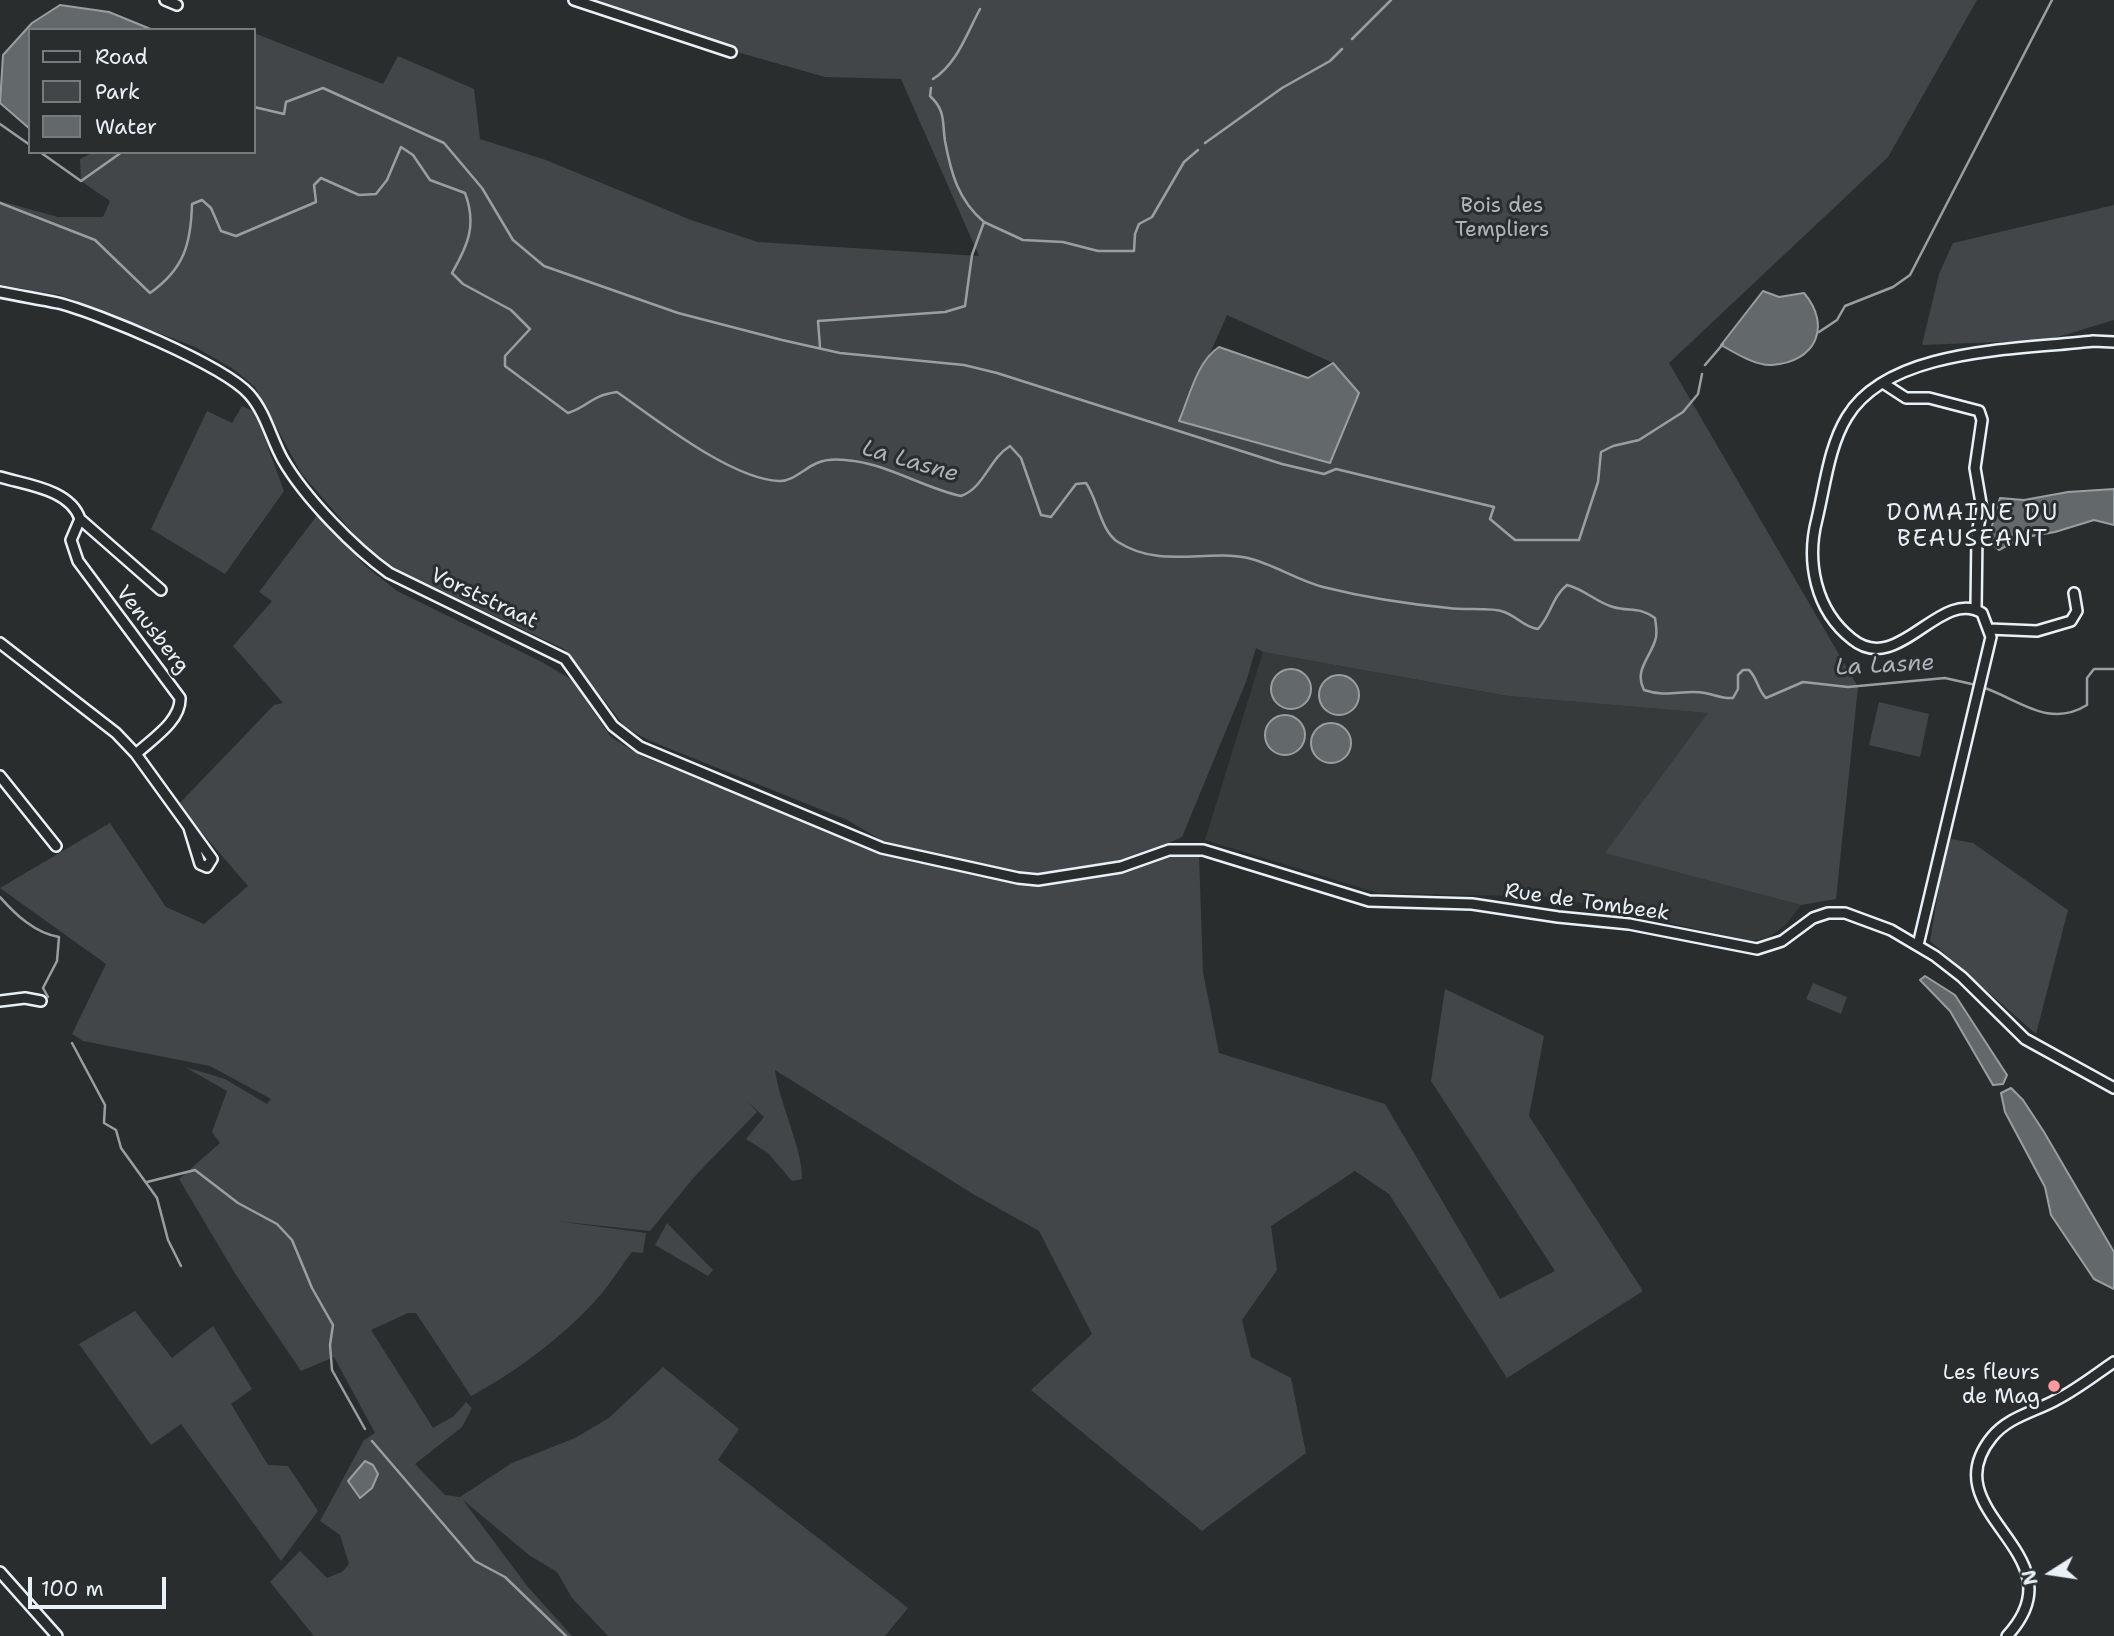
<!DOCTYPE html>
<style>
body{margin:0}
#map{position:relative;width:2114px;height:1636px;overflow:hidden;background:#2a2d2e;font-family:"Shantell Sans",sans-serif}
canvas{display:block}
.legend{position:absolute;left:28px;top:28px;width:228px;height:126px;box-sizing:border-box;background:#2a2d2e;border:2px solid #767b7f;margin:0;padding:9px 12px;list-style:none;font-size:21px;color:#e8f1f8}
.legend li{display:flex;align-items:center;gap:14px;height:35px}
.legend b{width:35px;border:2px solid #767b7f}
.north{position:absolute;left:2016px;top:1538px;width:70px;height:70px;-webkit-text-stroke:5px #2a2d2e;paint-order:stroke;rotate:258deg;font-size:19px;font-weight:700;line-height:28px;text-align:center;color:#e8f1f8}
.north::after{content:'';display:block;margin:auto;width:24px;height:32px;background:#e8f1f8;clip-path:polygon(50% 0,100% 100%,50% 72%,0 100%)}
.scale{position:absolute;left:28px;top:1577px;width:138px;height:32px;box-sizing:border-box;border:4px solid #e8f1f8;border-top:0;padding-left:9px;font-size:21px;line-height:24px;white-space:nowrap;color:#e8f1f8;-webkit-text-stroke:5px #2a2d2e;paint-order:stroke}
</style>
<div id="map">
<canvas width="2114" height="1636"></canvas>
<ul class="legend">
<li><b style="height:9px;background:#2a2d2e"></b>Road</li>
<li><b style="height:19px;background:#424648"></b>Park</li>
<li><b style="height:19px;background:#63686b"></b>Water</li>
</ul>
<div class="north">N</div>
<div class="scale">100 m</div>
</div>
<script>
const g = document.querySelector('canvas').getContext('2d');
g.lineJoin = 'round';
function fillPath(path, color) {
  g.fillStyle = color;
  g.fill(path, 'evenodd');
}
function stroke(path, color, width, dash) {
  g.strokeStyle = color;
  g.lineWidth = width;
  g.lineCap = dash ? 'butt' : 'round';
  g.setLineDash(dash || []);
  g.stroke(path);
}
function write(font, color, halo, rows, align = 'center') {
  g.font = font + ' "Shantell Sans",sans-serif';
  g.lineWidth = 6;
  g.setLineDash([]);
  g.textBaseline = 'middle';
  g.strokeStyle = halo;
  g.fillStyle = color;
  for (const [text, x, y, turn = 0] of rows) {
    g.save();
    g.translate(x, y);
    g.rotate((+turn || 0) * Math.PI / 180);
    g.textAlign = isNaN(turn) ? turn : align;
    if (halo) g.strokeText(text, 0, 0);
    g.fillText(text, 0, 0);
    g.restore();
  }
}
fillPath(new Path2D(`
 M1263,652L1508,696L1709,713L1606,853L1801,905L1785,926L1767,938L1749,941L1556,897L1378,893L1205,840Z`), '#363a3b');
fillPath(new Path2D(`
 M568,0H1977L1888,157L1669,363L1858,687L1836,899L1801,905L1605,853L1708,713L1508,696L1263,652L1256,648L1246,682L1182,837L1143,855H1199L1203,972L1219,1053L1385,1104L1500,1299L1555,1271L1431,1081L1445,989L1544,1036L1529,1116L1643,1291L1507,1378L1389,1194L1355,1171L1271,1226L1277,1270L1242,1320L1251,1357L1291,1378L1306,1453L1202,1531L1031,1390L1092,1334L1039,1231L973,1194L775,1070C779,1102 803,1150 802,1179L792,1181L768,1153L746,1139L764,1117L747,1101L757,1112L695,1176L650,1231L556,1221L646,1233L643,1253L632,1252C620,1267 610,1285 596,1300C561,1338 516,1372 471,1396L416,1313H408L371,1330L433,1428L454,1416L466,1402L472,1408L462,1427L415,1464L445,1495L460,1497L512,1463L575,1438L609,1418L663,1367L739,1429L718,1460L908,1608L885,1636H608L572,1598L557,1572L529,1555L463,1500L527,1586L572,1636H314L270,1582L300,1551L327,1578L342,1572L349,1564L340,1535L320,1521L364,1440L375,1433L334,1357L301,1371L236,1275L179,1179L220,1143L212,1132L227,1091L185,1067L225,1079L267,1104L271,1099L210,1066L83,1041L72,1034L106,964L0,888L110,823L166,907L204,924L248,886L178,805L274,705L283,703L233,646L272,601L259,592L318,514L364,565L397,591L542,662L572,680L611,737L643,757L911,862L1020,882L1079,869L1042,875L1012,873L890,845L847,820L648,740L625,727L564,649L394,568L359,540L301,473L255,387L233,369L195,347L60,295L0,285V201L58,217H103L110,201L81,181L80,159L94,152H254V33L383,84L398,56L474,89L480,139L546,160L691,220L758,242L979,256L901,79L825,77L610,16ZM1227,315L1333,363L1359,393L1350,412L1180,421Z
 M2114,205V320L2048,340L1922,345L1939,274L1953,243Z
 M242,406L255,412L284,491L225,574L151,529L207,411L232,423Z
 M1879,702L1929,714L1920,757L1869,745Z
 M1947,838L1973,843L2068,910L2036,1034L1930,941Z
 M1813,983L1847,997L1841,1014L1806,999Z
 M667,1223L713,1270L708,1276L655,1245Z
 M135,1311L172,1358L213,1326L252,1389L231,1404L268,1465L288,1466L318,1511L281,1561L181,1424L151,1445L79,1344Z`), '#424648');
const water = new Path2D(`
 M60,5L109,12L153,30H30V129L0,103L3,55L32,23Z
 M1763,291L1779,297L1804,293C1832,326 1816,362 1772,365C1756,366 1735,353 1721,345Z
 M1219,347L1308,378L1333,363L1359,393L1330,463L1179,421C1189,398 1197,361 1219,347Z
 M2114,489V525L2094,520L2055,532L2021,538L1999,550L1990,542L1989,536L2000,498L2024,500L2068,492Z
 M1271 689a20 20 0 1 1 40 0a20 20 0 1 1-40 0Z
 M1319 695a20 20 0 1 1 40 0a20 20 0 1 1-40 0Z
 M1265 735a20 20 0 1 1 40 0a20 20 0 1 1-40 0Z
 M1311 743a20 20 0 1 1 40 0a20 20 0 1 1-40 0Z
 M1925,976L1955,995L2007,1075L2003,1084L1993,1085L1950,1011L1920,980Z
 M2011,1088L2023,1100L2044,1132L2114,1252V1289L2094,1279L2051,1215L2045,1187L2005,1112L2001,1093Z
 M365,1461L373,1465L378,1474L372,1488L360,1498L348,1481Z`);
fillPath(water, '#63686b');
stroke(water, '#989fa3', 2);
stroke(new Path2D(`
 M1352,39L1391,0
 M933,79C957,64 967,33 980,9
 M931,88L930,96C946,111 942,121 945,141C951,173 958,200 984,222
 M254,107L284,114L286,102L323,88L444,143L482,188L513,240L544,266L678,313L782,340L840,353L964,365L997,373L1282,464L1324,474L1336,469L1494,507L1490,519L1515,540H1579L1598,482L1601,452L1613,446L1639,440L1683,412L1698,394L1702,374
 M0,124L30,145
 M1205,143L1282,88L1330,61L1342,49
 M40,152L81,181L122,152
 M0,203L95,240L150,293C184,269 191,244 192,204L202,200L211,208L221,231L236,236L316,202L314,185L321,178L359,195L376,194L387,180L401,147L413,155L430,180L465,193C477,225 468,245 452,273L463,284L511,310L530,329L505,356V366L568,413C590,406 589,396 617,392C657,420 731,479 779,481C792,482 805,468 817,463C828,458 842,459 854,461C891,466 924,488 961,496C984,488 989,459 1010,446L1021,458L1041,515L1051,517L1076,484L1086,483C1098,500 1101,532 1118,542C1160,569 1205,549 1248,558C1273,564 1297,580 1323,587C1363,597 1407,604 1449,608C1462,610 1492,608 1501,611C1517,615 1522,627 1538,629C1551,615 1552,597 1567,585C1584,589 1596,602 1613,607C1630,612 1638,606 1655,618C1656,626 1658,634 1655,641C1649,659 1634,671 1644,690C1667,698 1684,689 1705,693C1716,695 1722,699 1733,698L1738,689V675L1743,670H1749C1758,679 1757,689 1766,698L1803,682L1848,687L1945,678L1976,685
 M1819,332L1837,320L1845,306L1893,287L1910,275L2052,0
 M820,347L818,321L945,312L965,306L972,255L984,222L1023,240L1063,242L1098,251H1134L1135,234L1139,224L1152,217L1184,162L1198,150
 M1705,365L1723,344
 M1982,687C2019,699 2048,729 2087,705V678L2094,669H2114
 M0,897C16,915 35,933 59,937L57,961L43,988L48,997
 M72,1043L105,1105L104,1123L116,1130L121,1148L157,1198L168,1240L181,1266
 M147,1182L195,1170L238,1203L277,1224L292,1240L312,1288L333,1325L330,1345L332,1370L365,1429
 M372,1441L475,1561L505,1577L566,1636`), '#989fa3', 2.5);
const minor = new Path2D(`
 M165,0L177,5
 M574,0L731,52
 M0,292C19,296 39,299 58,303C98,313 223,365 249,394C266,413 271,439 283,460C305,498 354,548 389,573L565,659L613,726L640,747L882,848L1018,878L1038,880L1121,867L1169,850H1203L1369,901L1472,904L1558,917L1629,924L1757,949L1782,941L1813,918L1828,913H1845L1891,930L1935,956L1962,977L2025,1039L2114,1088
 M1883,383L1906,398H1929L1979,411L1982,420L1975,468L1982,509L1977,533L1976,610
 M0,477C26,485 70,489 80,519L161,590
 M80,519L71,540L78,561L180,698C181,721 152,739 136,754
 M1989,629L2037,631L2071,621L2077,611L2074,593
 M0,643L116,733L136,754L212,859L207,867L200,864L189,828
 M0,776L56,846
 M1918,945L1991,637L1982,613C1940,587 1898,677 1852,639C1815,610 1806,561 1817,519C1825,486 1829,446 1847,417C1889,347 2020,350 2093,341L2114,342
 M0,1001L25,998L41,1001
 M0,1572L57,1636
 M2007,1636C2084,1553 1929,1514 1992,1437C2008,1417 2034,1412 2056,1400C2076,1390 2095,1375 2114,1362`);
stroke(minor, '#e8f1f8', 14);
stroke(minor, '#2a2d2e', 9);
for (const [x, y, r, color] of [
 [2054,1386,7,"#ff9aa2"]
]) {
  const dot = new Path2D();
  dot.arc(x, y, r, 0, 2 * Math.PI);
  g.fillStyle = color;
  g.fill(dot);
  stroke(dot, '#2a2d2e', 2.5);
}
write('21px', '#aeb5ba', '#2a2d2e', [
 ["Bois des",1502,207],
 ["Templiers",1502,231]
]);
write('21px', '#e8f1f8', '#2a2d2e', [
 ["Vorststraat",484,599,25],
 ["Venusberg",152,630,52],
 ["Rue de Tombeek",1587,903,8]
]);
write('21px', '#e8f1f8', '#2a2d2e', [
 ["Les fleurs",2040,1374],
 ["de Mag",2040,1398]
], 'right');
write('italic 23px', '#acb3b9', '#2a2d2e', [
 ["La Lasne",910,462,16],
 ["La Lasne",1885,666,-3]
]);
g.letterSpacing = '2px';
write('23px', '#e8f1f8', '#2a2d2e', [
 ["DOMAINE DU",1973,514],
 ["BEAUSEANT",1973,540]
]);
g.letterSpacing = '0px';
</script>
